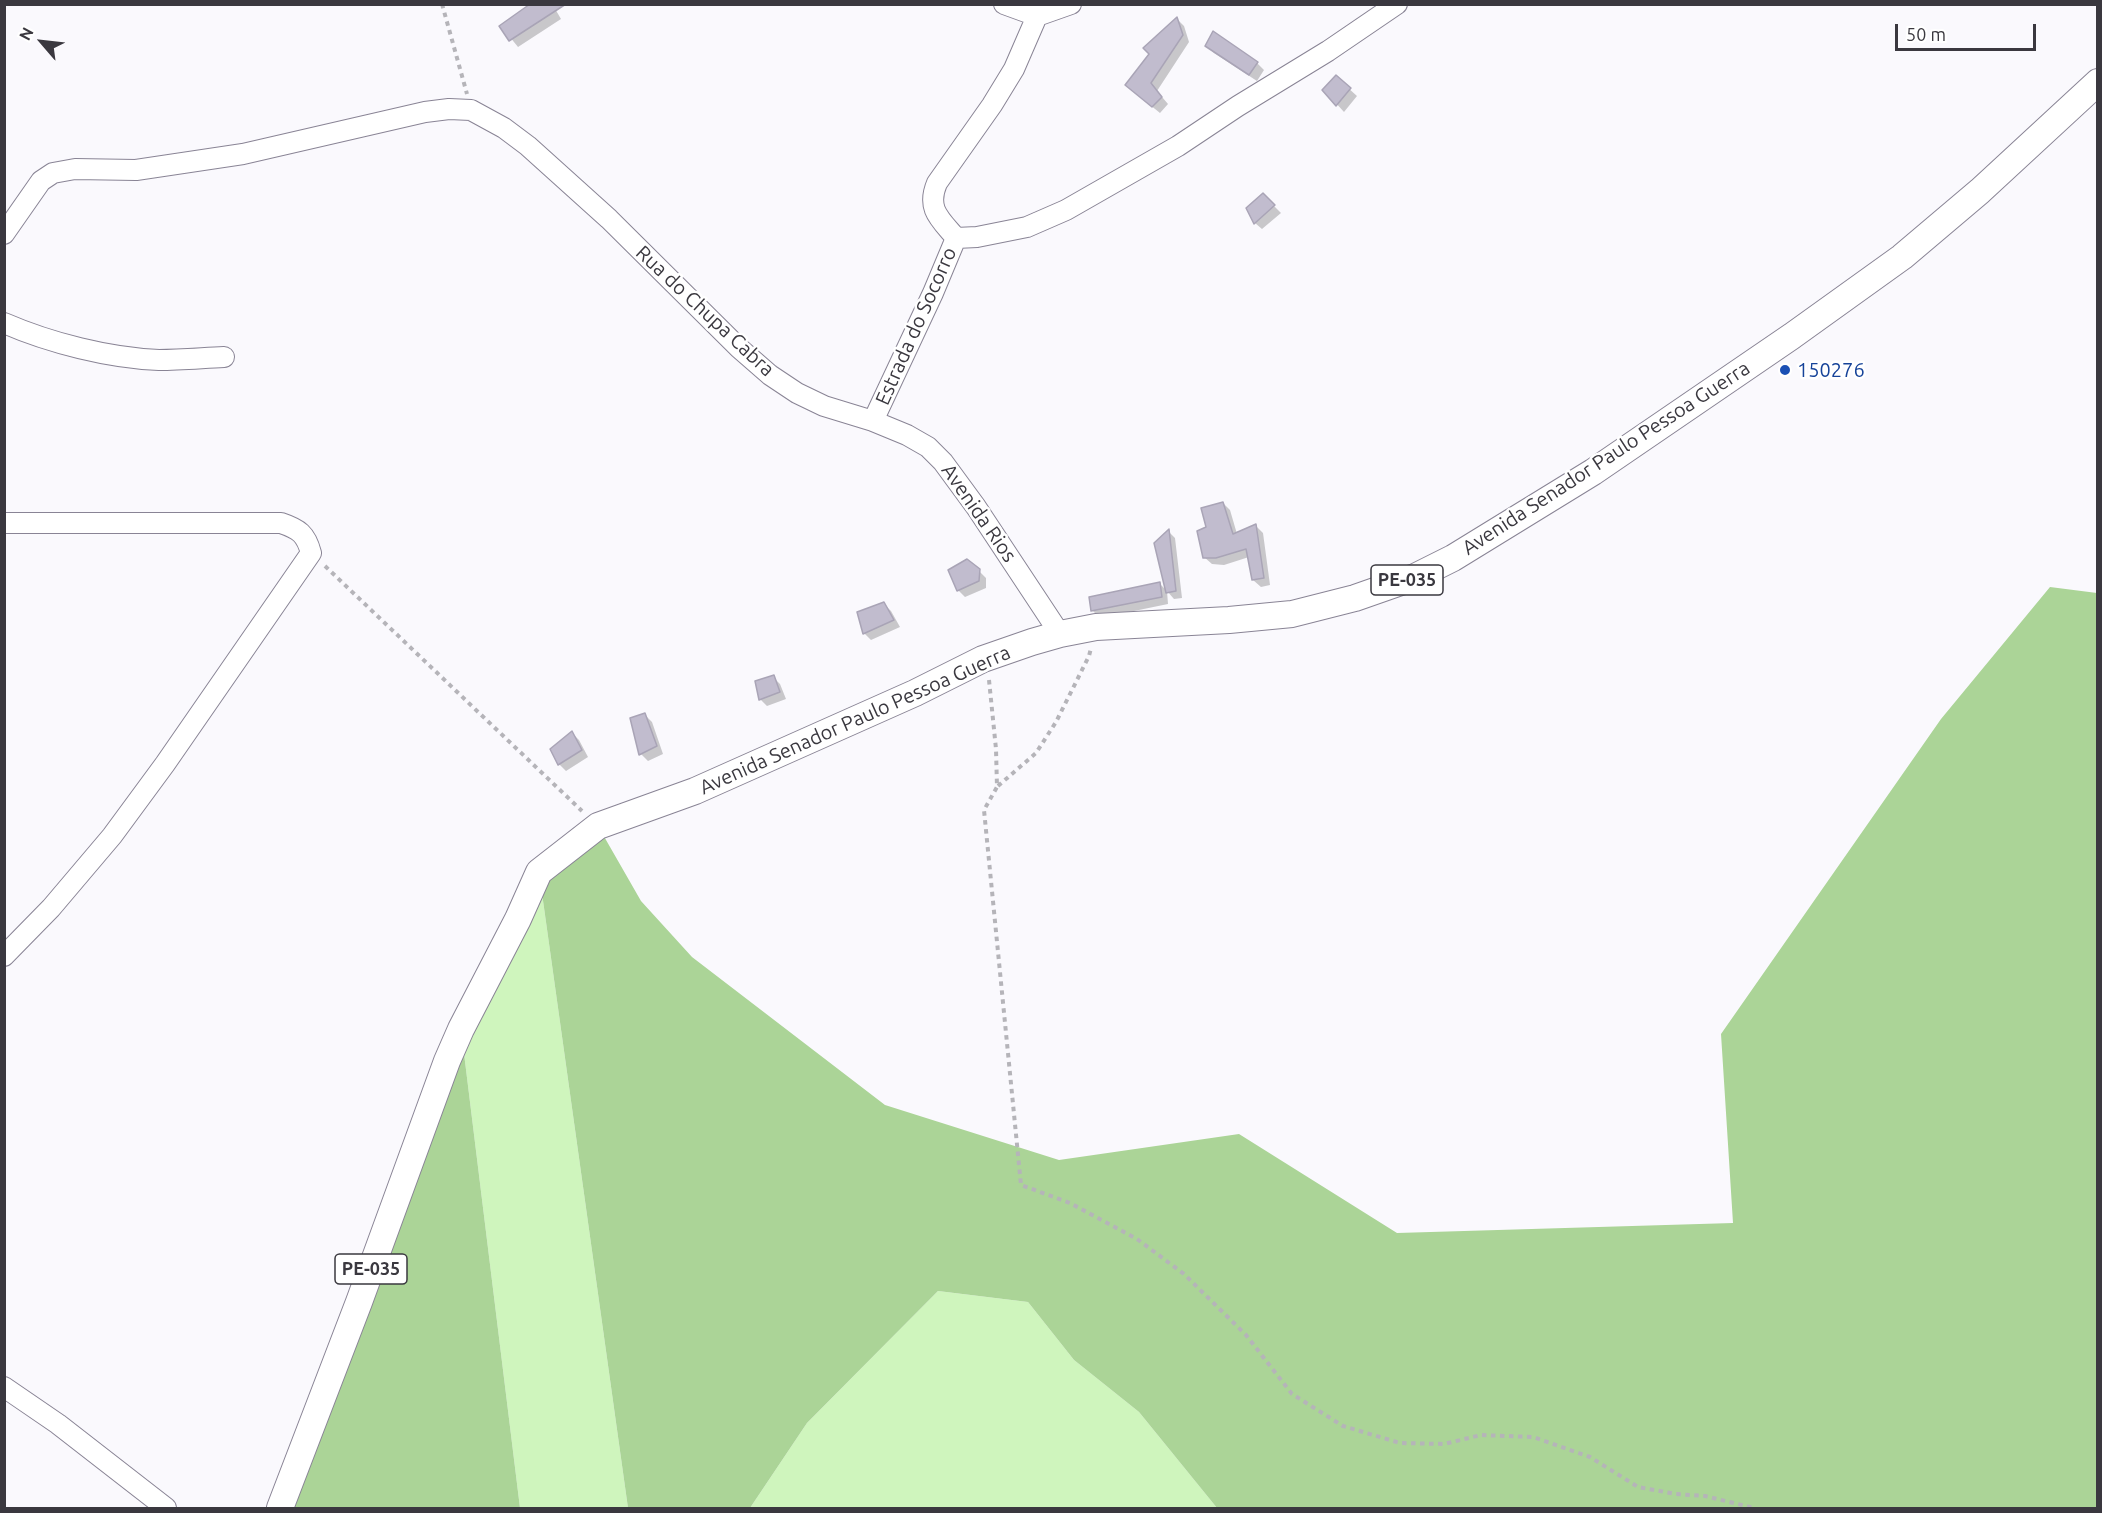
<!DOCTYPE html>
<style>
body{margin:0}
#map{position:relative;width:2102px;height:1513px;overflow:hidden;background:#faf9fd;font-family:Ubuntu,sans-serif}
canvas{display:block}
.frame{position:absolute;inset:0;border:6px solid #3a383f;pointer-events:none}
.north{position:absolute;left:12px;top:12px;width:60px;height:60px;-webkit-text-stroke:4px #fff;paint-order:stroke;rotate:298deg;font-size:16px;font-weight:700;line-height:24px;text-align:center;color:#3a383f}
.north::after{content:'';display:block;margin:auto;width:21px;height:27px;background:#3a383f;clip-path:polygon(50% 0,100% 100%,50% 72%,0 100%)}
.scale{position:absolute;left:1895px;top:24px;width:141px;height:27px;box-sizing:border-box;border:3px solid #3a383f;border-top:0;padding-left:8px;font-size:18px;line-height:21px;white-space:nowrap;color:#3a383f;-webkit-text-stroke:4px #fff;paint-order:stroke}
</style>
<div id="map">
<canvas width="2102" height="1513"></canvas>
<div class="frame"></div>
<div class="north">N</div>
<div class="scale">50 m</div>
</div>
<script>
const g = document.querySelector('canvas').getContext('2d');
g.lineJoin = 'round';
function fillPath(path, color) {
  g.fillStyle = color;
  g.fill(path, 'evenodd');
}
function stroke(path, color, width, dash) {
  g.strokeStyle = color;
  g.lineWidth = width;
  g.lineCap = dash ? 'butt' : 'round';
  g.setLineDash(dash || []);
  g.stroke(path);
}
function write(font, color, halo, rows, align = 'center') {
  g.font = font + ' Ubuntu,sans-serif';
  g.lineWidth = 5;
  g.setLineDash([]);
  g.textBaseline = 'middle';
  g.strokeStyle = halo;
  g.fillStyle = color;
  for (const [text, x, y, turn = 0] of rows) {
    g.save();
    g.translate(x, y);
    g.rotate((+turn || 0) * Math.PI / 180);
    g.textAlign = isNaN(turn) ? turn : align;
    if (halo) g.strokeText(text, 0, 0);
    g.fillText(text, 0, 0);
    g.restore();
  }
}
fillPath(new Path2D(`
 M539,872L628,1508H520L461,1029Z
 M938,1291L1028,1302L1074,1360L1139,1412L1217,1508H750L807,1423Z`), '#cff5bd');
fillPath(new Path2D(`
 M2050,587L2097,593V1508H1217L1139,1412L1074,1360L1028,1302L938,1291L807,1423L750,1508H628L539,872L598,826L641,901L692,957L885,1105L1059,1160L1239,1134L1397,1233L1733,1223L1721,1034L1941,719Z
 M461,1029L520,1508H280Z`), '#abd497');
fillPath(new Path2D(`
 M554,7L561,19L518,47L501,26Z
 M1177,19L1184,26L1189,42L1157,91L1168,104L1160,113L1134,92L1151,55Z
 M1207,46L1257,63L1264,70L1257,81L1214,53Z
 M1336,77L1357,96L1344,112L1324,90Z
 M1263,195L1281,213L1262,229L1255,223Z
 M1223,503L1230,510L1237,534L1256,526L1263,533L1270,585L1261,587L1253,580L1249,557L1224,565L1212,564L1204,557L1208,528Z
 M1169,532L1175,538L1182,598L1174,599L1167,591L1168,604L1100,618L1093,611L1091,598L1160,584L1167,591Z
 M979,571L986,578V588L965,597L958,590Z
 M884,604L891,611L900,627L871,640L864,633Z
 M773,677L780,684L786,699L767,706L760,699Z
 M645,715L652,722L663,754L648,761L641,754L632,719Z
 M572,733L579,740L588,757L566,771L559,764Z`), '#0003');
const building = new Path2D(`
 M530,4H566L509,41L499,26Z
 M1177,17L1183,35L1151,83L1162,97L1152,107L1125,85L1149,54L1143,48Z
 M1213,31L1258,62L1249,75L1205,46Z
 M1336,75L1351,88L1336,106L1322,90Z
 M1263,193L1275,205L1254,224L1246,208Z
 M1223,502L1233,534L1256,524L1264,578L1252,580L1246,549L1216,558H1203L1197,531L1206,527L1201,508Z
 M1169,529L1176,591L1166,593L1154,543Z
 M967,559L980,569L979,581L957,591L948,570Z
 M1160,582L1162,597L1091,611L1089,597Z
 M884,602L894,620L863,634L857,612Z
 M774,675L780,692L759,700L755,681Z
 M645,713L657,746L639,755L630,718Z
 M572,731L582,750L558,765L550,749Z`);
fillPath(building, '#c1bcce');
stroke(building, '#a9a4b6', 1.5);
const minor = new Path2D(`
 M1004,4L1037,16L1036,4
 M4,234L41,181L53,173L75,169L136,170L243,154L425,112L449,109L471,110L504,128L528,146L609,219L739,348L770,375L797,393L824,406L873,421L907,435L928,447L943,462L976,507L1060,634
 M956,238L977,237L1027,227L1066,210L1178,146L1238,106L1328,51L1397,4
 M4,323C50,343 109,358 159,360C180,360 202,358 224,357
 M873,421L933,293L956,238C940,219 926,209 937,183L992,105L1014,69L1037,16L1071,4
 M4,523H281C299,529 306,534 311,553L165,764L112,836L51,908L4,956
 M4,1387L58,1424L166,1508`);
const major = new Path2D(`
 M280,1508L359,1302L447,1061L461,1029L518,919L539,872L598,826L695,791L915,693L983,659L1032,642L1060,634L1096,627L1229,620L1292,614L1355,598L1415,577L1453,558L1593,472L1792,336L1902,257L1980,191L2098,82`);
stroke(minor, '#898495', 22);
stroke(major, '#898495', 28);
stroke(new Path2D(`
 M442,4L467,94
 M325,566L582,811
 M989,680L996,749L997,787L984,810L1021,1185L1070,1203L1137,1239L1184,1274L1246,1335L1292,1394L1343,1426L1400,1443L1444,1444L1481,1435L1533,1437L1590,1457L1638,1487L1676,1494L1705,1496L1754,1508
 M998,786L1036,753L1056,722L1089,656L1091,648`), '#b5b4b9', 4, [4.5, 4.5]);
stroke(minor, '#fff', 20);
stroke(major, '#fff', 26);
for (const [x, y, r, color] of [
 [1785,370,6,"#1a4fb4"]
]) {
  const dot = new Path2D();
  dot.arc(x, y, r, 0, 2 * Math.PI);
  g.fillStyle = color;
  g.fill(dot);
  stroke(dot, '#fff', 2);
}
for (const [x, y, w] of [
 [1407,580,72],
 [371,1269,72]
]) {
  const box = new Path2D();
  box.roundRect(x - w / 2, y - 15, w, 30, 4.5);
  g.fillStyle = '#fff';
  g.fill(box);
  stroke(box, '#3a383f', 1.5);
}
write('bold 18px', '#3a383f', null, [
 ["PE-035",1407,580],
 ["PE-035",371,1269]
]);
write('20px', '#3a383f', '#fff', [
 ["Rua do Chupa Cabra",705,311,43],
 ["Estrada do Socorro",916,326,-66],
 ["Avenida Senador Paulo Pessoa Guerra",1606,458,-33],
 ["Avenida Rios",979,513,55],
 ["Avenida Senador Paulo Pessoa Guerra",855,720,-24]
]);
write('20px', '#164399', '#fff', [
 ["150276",1797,370]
], 'left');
</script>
